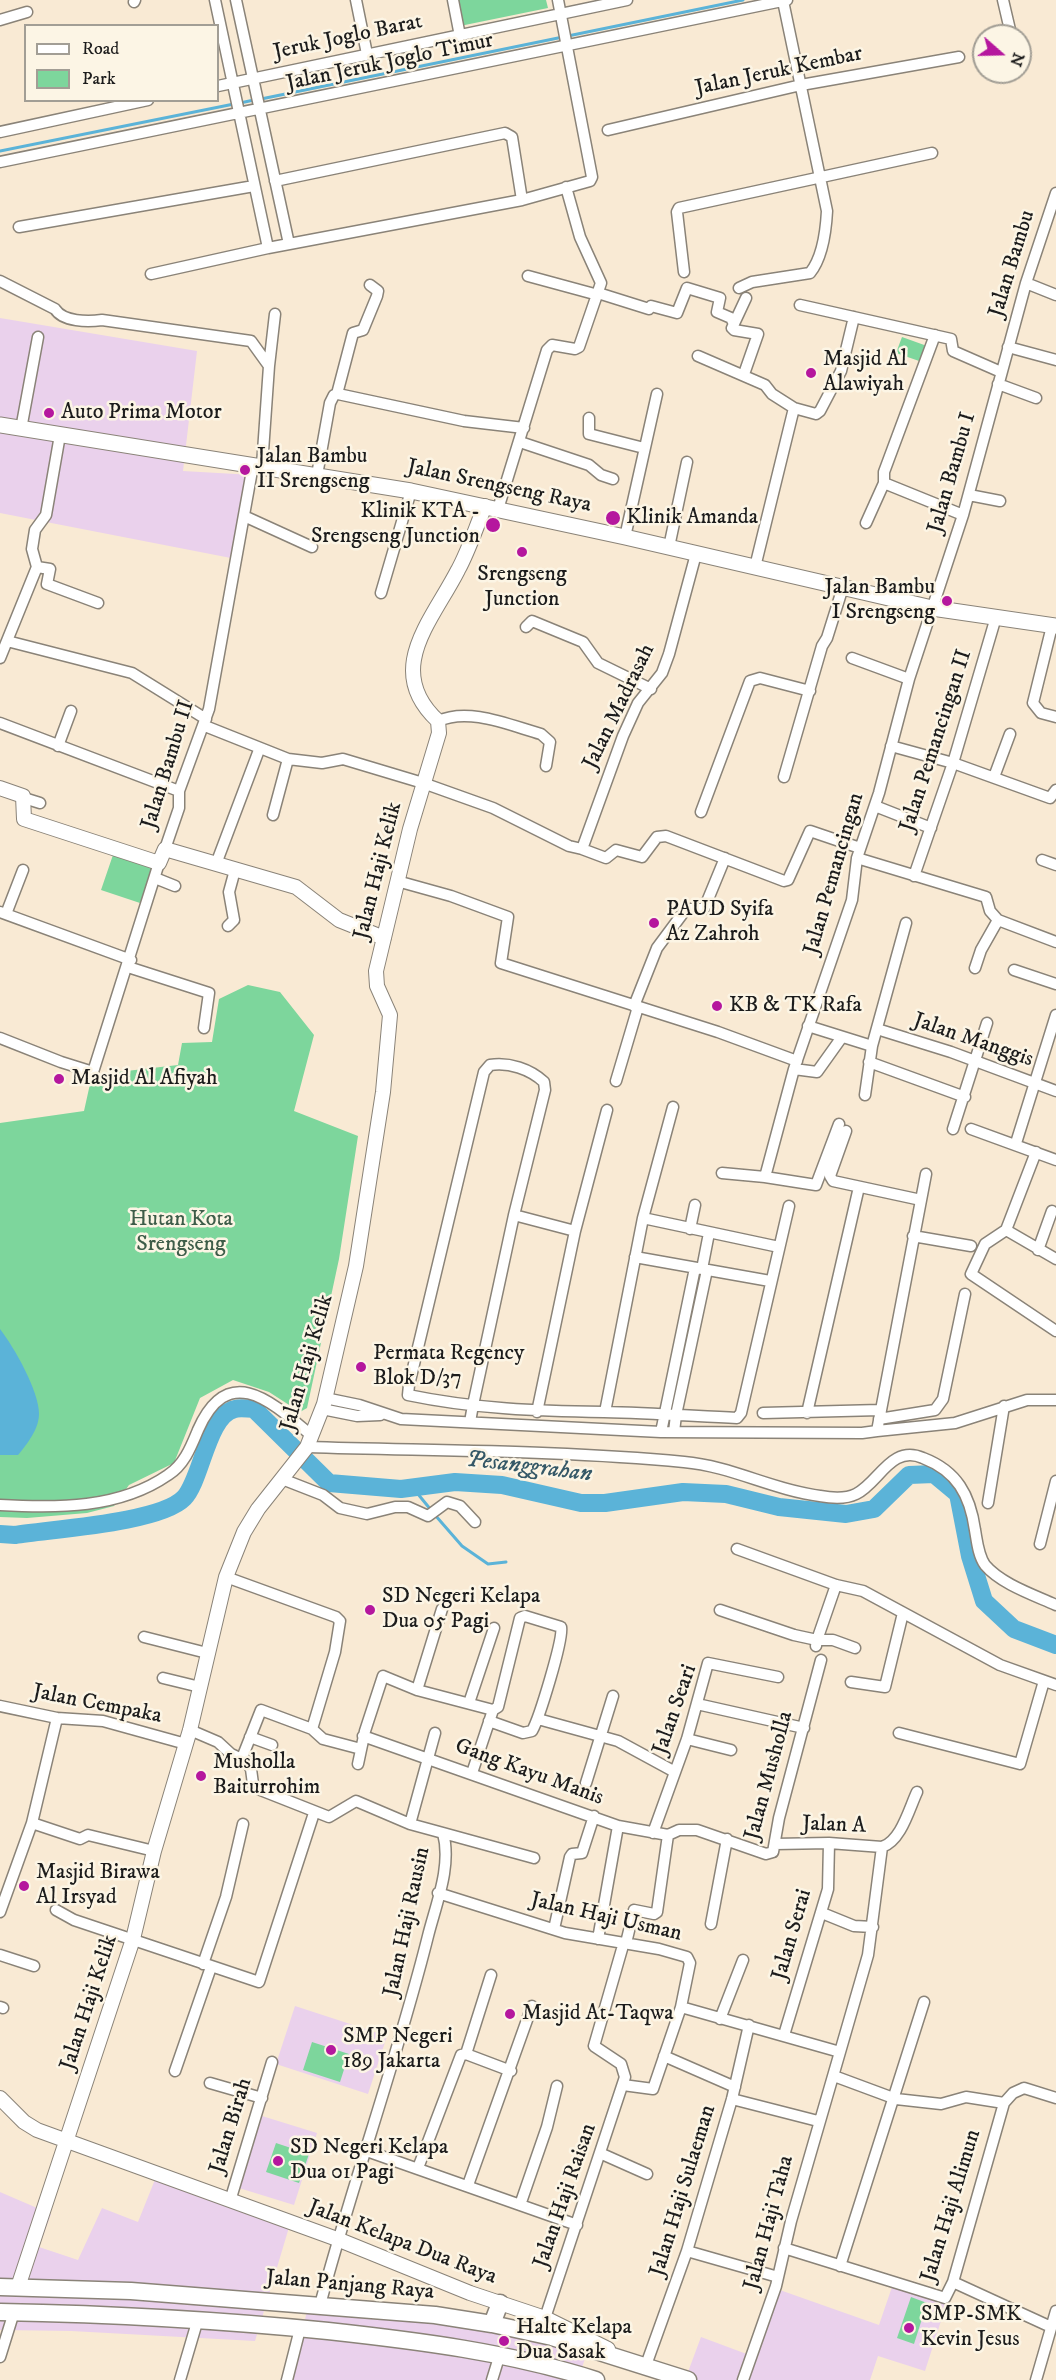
<!DOCTYPE html>
<style>
body{margin:0}
#map{position:relative;width:1056px;height:2380px;overflow:hidden;background:#f9ead4;font-family:"IM FELL DW Pica",serif}
canvas{display:block}
.legend{position:absolute;left:24px;top:24px;width:195px;height:78px;box-sizing:border-box;background:#fcf5e5;border:2px solid #a29e95;margin:0;padding:8px 10px;list-style:none;font-size:18px;color:#1c1c1c}
.legend li{display:flex;align-items:center;gap:12px;height:30px}
.legend b{width:30px;border:2px solid #a29e95}
.north{position:absolute;left:972px;top:24px;width:60px;height:60px;box-sizing:border-box;background:#fcf5e5;border:2px solid #a29e95;border-radius:50%;rotate:110deg;font-size:16px;font-weight:700;line-height:24px;text-align:center;color:#1c1c1c}
.north::after{content:'';display:block;margin:auto;width:21px;height:27px;background:#b5179e;clip-path:polygon(50% 0,100% 100%,50% 72%,0 100%)}
</style>
<div id="map">
<canvas width="1056" height="2380"></canvas>
<ul class="legend">
<li><b style="height:8px;background:#fff"></b>Road</li>
<li><b style="height:16px;background:#7dd69c"></b>Park</li>
</ul>
<div class="north">N</div>
</div>
<script>
const g = document.querySelector('canvas').getContext('2d');
g.lineJoin = 'round';
function fillPath(path, color) {
  g.fillStyle = color;
  g.fill(path, 'evenodd');
}
function stroke(path, color, width, dash) {
  g.strokeStyle = color;
  g.lineWidth = width;
  g.lineCap = dash ? 'butt' : 'round';
  g.setLineDash(dash || []);
  g.stroke(path);
}
function write(font, color, halo, rows, align = 'center') {
  g.font = font + ' "IM FELL DW Pica",serif';
  g.lineWidth = 5;
  g.setLineDash([]);
  g.textBaseline = 'middle';
  g.strokeStyle = halo;
  g.fillStyle = color;
  for (const [text, x, y, turn = 0] of rows) {
    g.save();
    g.translate(x, y);
    g.rotate((+turn || 0) * Math.PI / 180);
    g.textAlign = isNaN(turn) ? turn : align;
    if (halo) g.strokeText(text, 0, 0);
    g.fillText(text, 0, 0);
    g.restore();
  }
}
fillPath(new Path2D(`
 M0,318L197,351L183,471L253,475L236,559L0,513Z
 M295,2006L387,2036L368,2094L276,2064Z
 M262,2116L317,2133L294,2205L239,2188Z
 M156,2177L290,2224L255,2341L71,2331L0,2330V2192L51,2214L39,2247L78,2260L102,2208L138,2222Z
 M893,2284L947,2302L925,2371L878,2356L870,2380H685L701,2337L752,2356L777,2289L879,2325Z
 M310,2298L590,2343L578,2380H291Z`), '#ead1ec');
fillPath(new Path2D(`
 M455,0H546L548,8L460,26Z
 M902,337L927,346L922,362L896,353Z
 M114,852L156,866L143,904L101,890Z
 M248,985L280,992L314,1035L294,1111L358,1136L339,1259L307,1408L300,1412L269,1392L233,1380L200,1398L174,1463L129,1485L114,1506L87,1513L27,1518L0,1517V1123L84,1111L92,1075L178,1065L182,1043L212,1042L219,999Z
 M312,2042L349,2054L340,2082L303,2070Z
 M276,2143L309,2154L299,2183L266,2172Z
 M911,2297L927,2303L914,2344L897,2338Z`), '#7dd69c');
fillPath(new Path2D(`
 M0,1329C14,1347 39,1391 39,1414C39,1429 27,1444 18,1455H0Z`), '#5bb3d8');
stroke(new Path2D(`
 M261,99L743,0
 M240,103L254,100
 M0,151L234,104
 M413,1488L431,1510
 M435,1515L462,1546L488,1564L506,1562`), '#5bb3d8', 3);
stroke(new Path2D(`
 M0,1534L15,1535C51,1529 160,1523 184,1498C202,1479 207,1415 235,1409C241,1407 248,1409 254,1409L329,1483L401,1489L455,1482L502,1485L581,1503H605L683,1492L726,1494L779,1507L846,1514L874,1509L909,1475L934,1474L958,1494L970,1556L984,1601L1014,1629L1056,1645`), '#5bb3d8', 18);
const minor = new Path2D(`
 M215,0L268,248
 M236,0L289,244
 M356,0L367,54
 M453,0L460,36
 M1003,0L1010,30
 M134,2L135,0
 M0,20L27,12
 M218,86L627,0
 M608,130L801,85L959,57
 M0,132L148,100
 M0,162L787,0
 M275,181L505,133L512,137L522,200
 M19,227L254,186
 M684,272L677,212L679,208L932,153
 M151,274L268,248L522,200L590,181L592,177L558,0
 M528,276L598,295
 M0,281L55,309C63,322 88,322 102,320L251,341L269,366L262,466
 M1026,283L1056,295
 M739,288L752,282L810,273C823,257 826,230 827,211L783,1
 M598,293L649,309L651,306L677,313L687,288L720,298L717,312L731,318L734,324
 M800,305L951,339L953,351L1001,372
 M935,335L884,472V483L963,515
 M1008,347L1056,360
 M698,356L765,385L772,394L794,408L755,567
 M269,366L275,314
 M744,374L758,334L734,330L732,328L746,298
 M998,384L1036,398
 M337,394L353,333L363,330L377,296L378,291L370,285
 M794,408L816,414L820,411L841,371L854,317
 M589,418V434L644,448
 M21,429L38,337
 M520,442L589,465L601,475L613,479
 M317,475L330,403L334,395L338,394L464,421L524,428
 M969,495L1000,501
 M498,509L547,350L552,345L575,349L579,347L601,283L580,237L566,187
 M244,516L312,547
 M866,523L884,483
 M625,537L657,394
 M669,547L687,462
 M37,567L50,569L47,584L98,603
 M381,593L411,491
 M1052,626L1033,703L1041,713L1056,717
 M526,627L532,621L583,642L598,663L651,689
 M7,641L132,673L206,719
 M0,658L37,567L32,549L35,530L46,515L60,435
 M852,658L909,679
 M438,721C469,707 509,725 541,734L550,742L546,766
 M0,723L179,791
 M205,726L288,759L322,763L343,759L423,783L493,808L569,846L582,849L623,736L638,703L662,673L669,654L696,554
 M58,746L71,711
 M891,746L953,763L1050,798L1056,790
 M784,777L822,646L827,638L843,587
 M994,777L1010,734
 M24,798L40,803
 M875,806L931,828
 M701,812L750,681L760,678L810,691
 M273,815L288,759
 M165,849L179,808V791L209,709L253,465
 M582,849L606,858L616,850L642,857L657,837L666,836L784,881L788,880L810,831L860,848
 M857,858L986,897L990,911L998,920L1056,942
 M1042,860L1056,865
 M216,864L259,750
 M914,876L953,763L996,617
 M155,878L175,886
 M397,881L451,896L508,917L501,963L718,1032L797,1061
 M0,912L131,960
 M6,914L23,870
 M228,926L234,920L229,892L235,870
 M128,967L209,993L204,1028
 M975,968L981,950L998,920
 M1014,970L1056,984
 M634,1006L657,948L686,909H704L725,858
 M808,1026L872,1046
 M877,1029L951,1052L1056,1091
 M0,1038L61,1062L93,1072L159,863
 M869,1062L965,1097
 M794,1069L817,1072L842,1037
 M616,1081L638,1007
 M865,1095L872,1046L906,923
 M953,1129L987,1023
 M971,1129L1056,1160
 M846,1131L830,1176L833,1181L921,1200
 M1016,1143L1056,1015
 M1036,1152L1006,1230L985,1244L971,1274L1056,1331
 M722,1173L765,1177L794,1069L852,900L857,858L879,793L909,679L963,515L1026,283L1056,193
 M765,1177L816,1185L839,1124
 M514,1215L575,1231
 M643,1218L779,1247
 M690,1229L695,1205
 M1006,1230L1056,1259
 M913,1236L971,1246
 M1038,1250L1052,1211
 M635,1257L770,1281
 M702,1269L709,1233
 M325,1398L359,1405L401,1419L661,1432L862,1433L877,1431L926,1174
 M322,1409L357,1416L380,1415
 M537,1412L575,1231L607,1110
 M605,1412L643,1218L673,1107
 M763,1413L880,1410
 M807,1413L859,1187
 M879,1419L935,1410L943,1399L965,1294
 M470,1422L473,1405L514,1215L545,1090L544,1082C530,1069 509,1062 490,1065L484,1072L409,1385L408,1395C475,1409 538,1411 604,1412C649,1413 693,1416 737,1418L741,1413L789,1206
 M877,1431L955,1423L1027,1400H1056
 M661,1432L695,1268
 M674,1432L676,1415L707,1270
 M307,1447C432,1451 559,1450 684,1462C731,1466 773,1490 820,1496C831,1498 846,1499 856,1494C879,1483 891,1444 923,1458C957,1471 970,1495 975,1530C977,1541 978,1555 985,1565C1001,1584 1034,1595 1056,1605
 M282,1479L323,1495L340,1508L367,1514L395,1507H408L428,1516L447,1502L460,1506L475,1522
 M988,1503L1004,1406
 M0,1505C57,1508 119,1509 168,1475C184,1465 191,1447 198,1430C229,1360 273,1403 312,1436
 M1040,1544L1056,1481
 M737,1549L836,1585L863,1591L1000,1665L1056,1685
 M226,1577L336,1617L340,1621L335,1652L312,1729L323,1739L361,1749
 M720,1610L794,1635L817,1640L836,1585
 M144,1637L207,1653
 M816,1646L817,1640H833L855,1648
 M163,1678L200,1687
 M851,1682L885,1687L903,1613
 M417,1690L442,1609
 M469,1703L494,1628
 M697,1704L804,1728
 M0,1706L57,1718L103,1721L186,1744
 M538,1719L618,1741L675,1772
 M190,1730L218,1742L231,1754L246,1761L251,1769L253,1784L258,1789L329,1817L356,1801L410,1824L443,1833C452,1866 436,1904 428,1936C397,2060 353,2181 320,2305
 M899,1733L1020,1764L1044,1681
 M363,1736L618,1826
 M250,1737L272,1745
 M687,1739L731,1750
 M242,1758L261,1710L312,1729
 M358,1764L365,1731L383,1676L417,1690L493,1710
 M472,1773L493,1710L498,1707L520,1618L525,1616L561,1627C564,1638 539,1719 532,1731L523,1733L489,1721
 M586,1783L613,1696
 M32,1823L80,1839L88,1835L154,1851
 M410,1824L435,1733
 M443,1833L534,1858
 M653,1833L687,1739L708,1663L778,1677
 M775,1844L829,1843L882,1847
 M882,1847C901,1841 909,1809 917,1792
 M438,1893L565,1933L659,1949L687,1957L690,1963L681,2007L840,2052L791,2221L776,2286L743,2380
 M56,1910L74,1920L259,1982L314,1813
 M0,1912L32,1823L57,1718
 M822,1913L854,1926L873,1927
 M711,1924L727,1839
 M554,1929L570,1857L572,1854L582,1853L594,1816
 M598,1939L618,1826L668,1835L679,1830H697L766,1854L773,1852L779,1818L821,1660
 M626,1943L634,1910L654,1914L657,1912L668,1835
 M0,1955L34,1966
 M203,1964L226,1897L243,1824
 M0,2007L3,2008
 M720,2019L743,1960
 M784,2035L828,1889L829,1843
 M840,2052L868,1955L882,1847
 M466,2054L491,1975
 M466,2054L511,2071
 M664,2056L735,2087
 M175,2071L211,1967
 M834,2076L896,2099L941,2104L966,2097L1004,2103L1013,2093L1024,2088L1056,2098
 M210,2083L262,2098
 M623,2085L653,2089L681,2007
 M732,2099L818,2121
 M364,2150L577,2225
 M602,2154L647,2174
 M418,2168L461,2055L466,2054
 M468,2185L532,2006
 M230,2201L272,2062
 M520,2205L547,2127L557,2086
 M784,2248L945,2298L953,2282L1004,2103
 M687,2251L778,2277
 M840,2266L924,2002
 M953,2282L1051,2327
 M545,2318L625,2077L621,2064L594,2046L624,1942
 M0,2357L14,2312
 M646,2365L687,2251L732,2099L749,2025
 M180,2380L198,2319
 M287,2380L300,2329
 M492,2380L500,2354
 M1036,2380L1056,2311`);
const tertiary = new Path2D(`
 M0,788L23,796L24,819L159,863L165,849L296,887L339,920L384,938
 M0,2098L24,2122L37,2130L337,2239L470,2293L545,2318L608,2349
 M18,2287L133,1939L154,1851L190,1730L226,1577L244,1532L258,1509L307,1447L324,1404L356,1266L383,1092L390,1015L377,986L376,971L410,829L439,733L438,721C383,670 432,621 458,570C469,550 476,527 485,506`);
const secondary = new Path2D(`
 M0,425L411,491L625,537L932,608L1056,626`);
const primary = new Path2D(`
 M0,2287L131,2291L435,2315L492,2324L552,2337L688,2380
 M0,2312C110,2314 219,2320 328,2331C419,2341 508,2352 596,2380
 M492,2324L500,2303`);
stroke(minor, '#8a8378', 13);
stroke(tertiary, '#8a8378', 16);
stroke(secondary, '#8a8378', 17);
stroke(primary, '#8a8378', 19);
stroke(minor, '#fff', 10);
stroke(tertiary, '#fff', 14);
stroke(secondary, '#fff', 15);
stroke(primary, '#fff', 16);
for (const [x, y, r, color] of [
 [811,373,6,"#b5179e"],
 [49,413,6,"#b5179e"],
 [245,470,6,"#b5179e"],
 [613,518,8,"#b5179e"],
 [493,525,8,"#b5179e"],
 [522,552,6,"#b5179e"],
 [947,601,6,"#b5179e"],
 [654,923,6,"#b5179e"],
 [717,1006,6,"#b5179e"],
 [59,1079,6,"#b5179e"],
 [361,1367,6,"#b5179e"],
 [370,1610,6,"#b5179e"],
 [201,1776,6,"#b5179e"],
 [24,1886,6,"#b5179e"],
 [510,2014,6,"#b5179e"],
 [331,2050,6,"#b5179e"],
 [278,2161,6,"#b5179e"],
 [909,2328,6,"#b5179e"],
 [504,2341,6,"#b5179e"]
]) {
  const dot = new Path2D();
  dot.arc(x, y, r, 0, 2 * Math.PI);
  g.fillStyle = color;
  g.fill(dot);
  stroke(dot, '#fcf5e5', 2);
}
write('22px', '#1c1c1c', '#fcf5e5', [
 ["Jeruk Joglo Barat",348,38,-12],
 ["Jalan Jeruk Joglo Timur",390,63,-12],
 ["Jalan Jeruk Kembar",779,72,-12],
 ["Jalan Bambu",1013,264,-73],
 ["Jalan Bambu I",953,473,-74],
 ["Jalan Srengseng Raya",499,487,12],
 ["Jalan Madrasah",620,707,-64],
 ["Jalan Pemancingan II",937,741,-72],
 ["Jalan Bambu II",169,765,-73],
 ["Jalan Haji Kelik",379,871,-76],
 ["Jalan Pemancingan",835,874,-74],
 ["Jalan Manggis",973,1041,19],
 ["Jalan Haji Kelik",308,1363,-74],
 ["Jalan Cempaka",97,1705,11],
 ["Jalan Seari",676,1710,-71],
 ["Gang Kayu Manis",529,1773,20],
 ["Jalan Musholla",770,1776,-75],
 ["Jalan A",834,1826,2],
 ["Jalan Haji Usman",606,1918,13],
 ["Jalan Haji Rausin",408,1922,-78],
 ["Jalan Serai",793,1935,-74],
 ["Jalan Haji Kelik",90,2003,-72],
 ["Jalan Birah",232,2126,-73],
 ["Jalan Haji Sulaeman",684,2191,-73],
 ["Jalan Haji Raisan",566,2196,-71],
 ["Jalan Haji Alimun",952,2206,-73],
 ["Jalan Haji Taha",770,2223,-75],
 ["Jalan Kelapa Dua Raya",402,2243,21],
 ["Jalan Panjang Raya",350,2286,5]
]);
write('22px', '#1c1c1c', '#fcf5e5', [
 ["Masjid Al",823,360],
 ["Alawiyah",823,385],
 ["Auto Prima Motor",61,413],
 ["Jalan Bambu",257,457],
 ["II Srengseng",257,482],
 ["Klinik KTA -",480,512,"right"],
 ["Srengseng Junction",480,537,"right"],
 ["Klinik Amanda",626,518],
 ["Srengseng",522,575,"center"],
 ["Junction",522,600,"center"],
 ["Jalan Bambu",935,588,"right"],
 ["I Srengseng",935,613,"right"],
 ["PAUD Syifa",666,910],
 ["Az Zahroh",666,935],
 ["KB & TK Rafa",729,1006],
 ["Masjid Al Afiyah",71,1079],
 ["Permata Regency",373,1354],
 ["Blok D/37",373,1379],
 ["SD Negeri Kelapa",382,1597],
 ["Dua 05 Pagi",382,1622],
 ["Musholla",213,1763],
 ["Baiturrohim",213,1788],
 ["Masjid Birawa",36,1873],
 ["Al Irsyad",36,1898],
 ["Masjid At-Taqwa",522,2014],
 ["SMP Negeri",343,2037],
 ["189 Jakarta",343,2062],
 ["SD Negeri Kelapa",290,2148],
 ["Dua 01 Pagi",290,2173],
 ["SMP-SMK",921,2315],
 ["Kevin Jesus",921,2340],
 ["Halte Kelapa",516,2328],
 ["Dua Sasak",516,2353]
], 'left');
write('22px', '#3e5d49', '#fcf5e5', [
 ["Hutan Kota",181,1220],
 ["Srengseng",181,1245]
]);
write('italic 24px', '#355867', '#fcf5e5', [
 ["Pesanggrahan",529,1468,7]
]);
</script>
